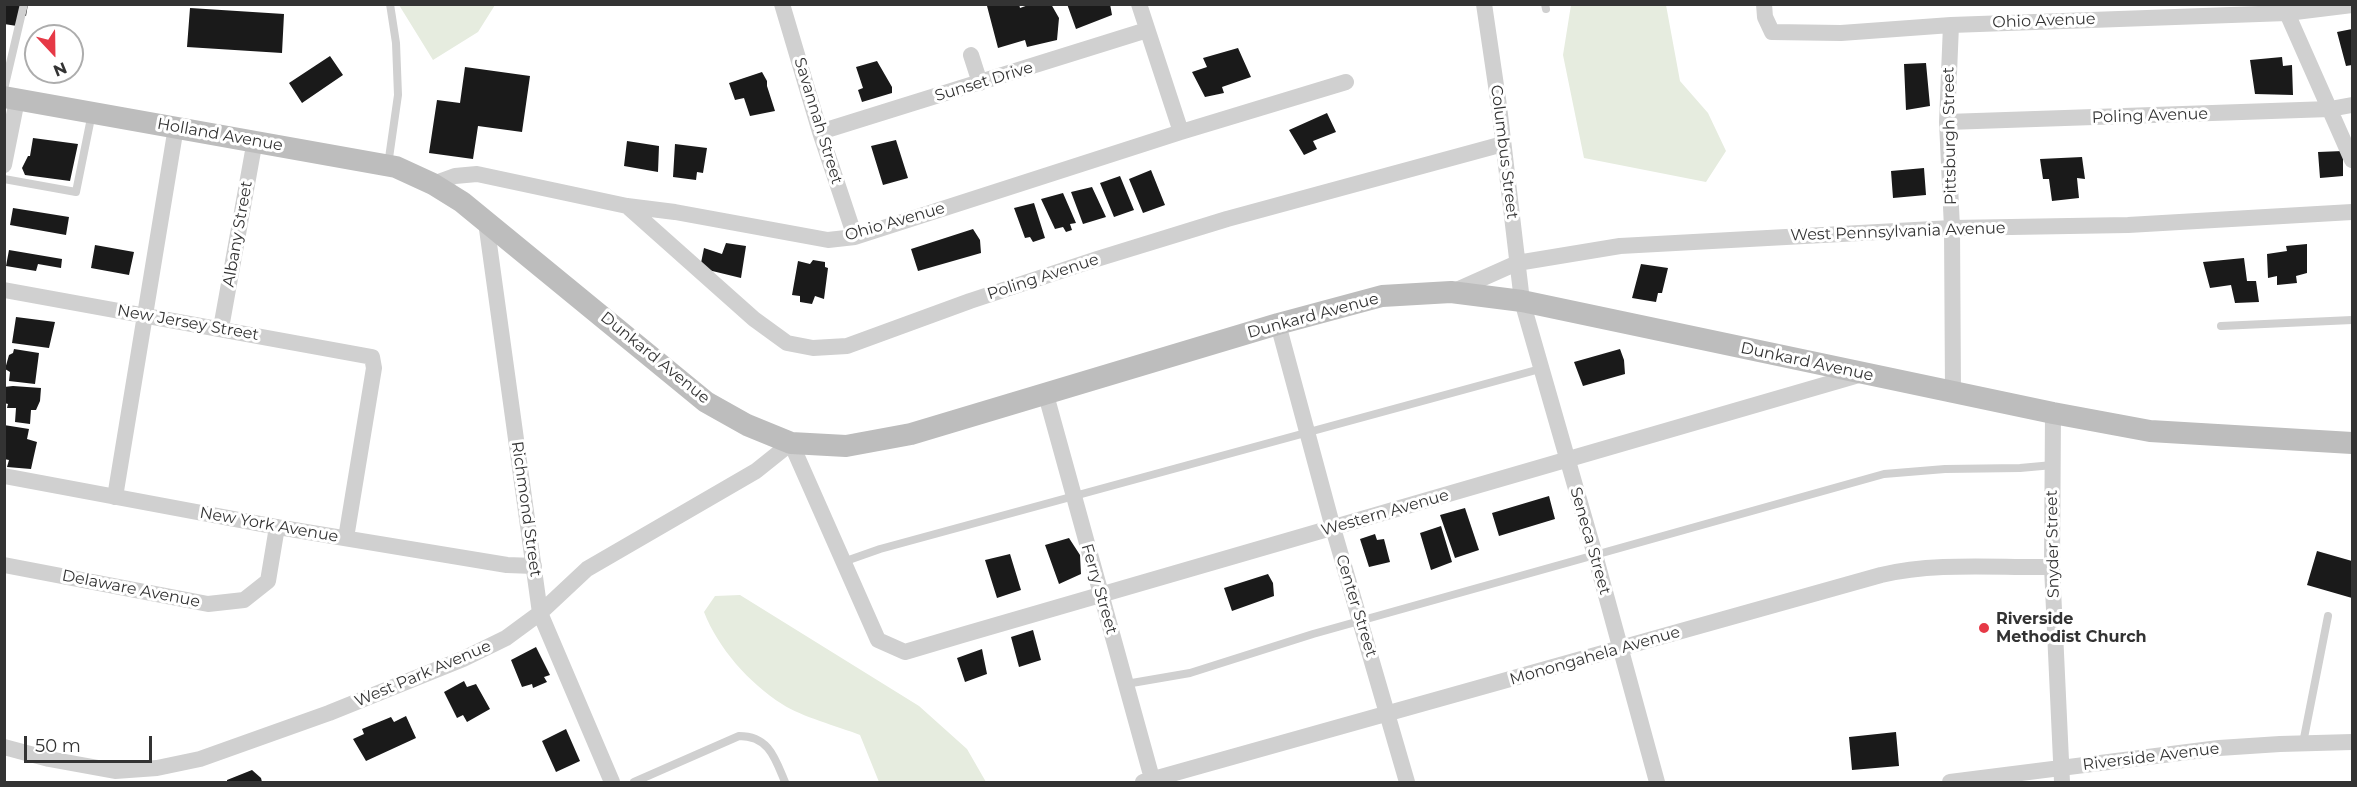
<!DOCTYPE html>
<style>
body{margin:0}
#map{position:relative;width:2357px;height:787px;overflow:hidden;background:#fff;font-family:Montserrat,sans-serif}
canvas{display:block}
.frame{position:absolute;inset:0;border:6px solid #333;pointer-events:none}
.north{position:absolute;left:24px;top:24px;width:60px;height:60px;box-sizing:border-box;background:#fff;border:2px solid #adadad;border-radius:50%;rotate:158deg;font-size:16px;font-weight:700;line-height:24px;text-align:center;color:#333}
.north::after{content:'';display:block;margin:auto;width:21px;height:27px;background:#e63946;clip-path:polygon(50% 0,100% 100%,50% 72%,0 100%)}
.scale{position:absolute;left:24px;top:736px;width:128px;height:27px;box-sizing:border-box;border:3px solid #333;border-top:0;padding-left:8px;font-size:18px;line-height:21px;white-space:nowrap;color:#333;-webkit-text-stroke:4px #fff;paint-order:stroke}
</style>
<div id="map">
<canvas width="2357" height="787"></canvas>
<div class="frame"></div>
<div class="north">N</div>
<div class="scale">50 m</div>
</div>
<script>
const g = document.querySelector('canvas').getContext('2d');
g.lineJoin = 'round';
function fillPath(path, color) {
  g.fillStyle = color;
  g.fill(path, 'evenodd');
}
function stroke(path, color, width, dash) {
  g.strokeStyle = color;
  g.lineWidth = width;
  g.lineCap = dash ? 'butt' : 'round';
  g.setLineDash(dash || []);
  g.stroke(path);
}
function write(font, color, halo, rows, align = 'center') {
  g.font = font + ' Montserrat,sans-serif';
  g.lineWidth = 6;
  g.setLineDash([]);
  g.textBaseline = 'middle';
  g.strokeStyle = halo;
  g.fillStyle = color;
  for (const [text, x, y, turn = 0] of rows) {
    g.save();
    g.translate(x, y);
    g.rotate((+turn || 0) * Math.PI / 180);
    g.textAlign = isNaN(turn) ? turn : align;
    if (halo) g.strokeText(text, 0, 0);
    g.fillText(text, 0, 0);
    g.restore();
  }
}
fillPath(new Path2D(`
 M399,5H495L478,32L433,60Z
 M1571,5H1666L1680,81L1708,113L1726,151L1706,182L1584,158L1563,55Z
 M740,595L919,706L967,749L986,782H879L860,735C837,726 802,717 782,704C749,683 718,648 704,612L715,596Z`), '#e6ecdf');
fillPath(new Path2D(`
 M4,4H28L26,16L19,14L17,26L4,24Z
 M992,4H1019L1020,8L1031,4H1051L1059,18L1057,40L1027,47L1025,40L998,48L987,6Z
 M1067,4H1110L1112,15L1076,29Z
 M190,8L284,14L282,53L187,47Z
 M2352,29V65L2346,66L2337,32Z
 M1238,48L1251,77L1222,87L1224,93L1205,97L1192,72L1207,67L1203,58Z
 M330,56L343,75L302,103L289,83Z
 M2282,57L2283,66L2292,65L2293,95L2255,94L2250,60Z
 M877,61L892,87V93L862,102L858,90L863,88L856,67Z
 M1926,63L1930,106L1906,110L1904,64Z
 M465,67L530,76L522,132L478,126L473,159L429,153L437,100L460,103Z
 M762,72L767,81V86L775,111L750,116L744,98L735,100L729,83Z
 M1327,113L1336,132L1313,141L1317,149L1304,155L1289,130Z
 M33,138L78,144L70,181L25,175L22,168L28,156H30Z
 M896,140L908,178L883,185L871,146Z
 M627,141L659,146L658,172L624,166Z
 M675,144L707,148L703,173L697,172L696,180L673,177Z
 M2343,151V176L2320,178L2318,152Z
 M2082,157L2085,179L2077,178L2079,198L2052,201L2049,179H2043L2040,159Z
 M1924,168L1926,195L1893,198L1891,171Z
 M1151,170L1165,205L1143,213L1129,179Z
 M1120,176L1134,210L1114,217L1100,183Z
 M1092,187L1106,217L1083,224L1071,192Z
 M1063,193L1076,223L1070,224L1072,230L1066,232L1063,227L1055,229L1041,199Z
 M1034,203L1045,238L1033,242L1030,237L1025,238L1014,208Z
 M13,208L69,217L66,235L10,225Z
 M973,229L980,240L981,253L918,271L911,249Z
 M726,243L746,246L741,278L700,268L704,248L722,254Z
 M2307,244V273L2296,276L2297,283L2277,285V276L2268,278L2267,254L2287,251L2286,246Z
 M95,245L134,252L129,275L91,268Z
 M9,250L62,259L61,268L38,264L36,271L6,266Z
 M2244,258L2247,281H2256L2259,302L2235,303L2231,285L2210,288L2203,262Z
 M813,260L825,262V267L828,268L824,299L815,296L812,304L800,302V296L792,295L798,261L810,264Z
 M1641,264L1668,268L1662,293H1658L1656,302L1632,298Z
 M16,317L55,322L49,348L12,343Z
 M14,349L39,353L35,384L9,381L10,372L5,369L9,355L13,353Z
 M1620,349L1624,360L1625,374L1583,386L1574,362Z
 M13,386L41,388L40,401L36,410H31L30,424L15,422L16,408H7L8,404L4,403V387Z
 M4,425L29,429L27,439L37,442L31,469L7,467L9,460L4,459Z
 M1549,496L1555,519L1499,536L1492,513Z
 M1465,508L1479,550L1455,558L1440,515Z
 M1441,526L1452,562L1431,570L1420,533Z
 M1375,534L1377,540L1384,539L1390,562L1369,567L1360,539Z
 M1069,538L1080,555L1081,574L1059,584L1045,545Z
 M2317,551L2352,561V598L2307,585Z
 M1010,554L1021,590L997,598L985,560Z
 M1268,574L1273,583L1274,596L1232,611L1224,588Z
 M1033,630L1041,660L1019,667L1011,637Z
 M536,647L550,675L544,677L547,682L533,688L532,684L522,687L511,660Z
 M982,649L987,674L965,682L957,658Z
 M464,681L467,687L476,684L490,709L467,722L463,715L457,718L444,692Z
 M406,716L416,738L366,761L353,739L364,734L362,729L391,717L394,722Z
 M566,729L580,761L556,772L542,741Z
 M1896,732L1899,766L1852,770L1849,737Z
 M252,770L261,778L262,782H227V780Z`), '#1a1a1a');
stroke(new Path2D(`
 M1545,4L1546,9
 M4,89L24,4
 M388,165L398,95L396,43L390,4
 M4,179L76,192L92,113
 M2221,326L2352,320
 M843,562L880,549L1540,369
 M1126,684L1190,673L1313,634L1884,474L1945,469L2020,468L2053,465
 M2303,743L2328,616
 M634,782L739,736C769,736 775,758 785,782`), '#d0d0d0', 8);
stroke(new Path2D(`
 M782,4L820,132L855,237
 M1139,4L1181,132
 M1484,4L1499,106L1522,301L1595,555L1657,782
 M1764,4L1765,17L1772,32L1841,33L1951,25L2287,13L2352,5
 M2283,4L2352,160
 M1951,25L1947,122L1952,228L1953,392
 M971,55L980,83
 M1947,122L2330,109L2352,105
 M820,132L1147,30
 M4,165L17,100
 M433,184L455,176L477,174L627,206L675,212L828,240L855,237L1181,132L1346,82
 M627,206L754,319L787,343L813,348L847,346L970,301L1097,259L1227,219L1503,144
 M486,222L540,613L612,782
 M4,290L372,357L374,368L346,538
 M1452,292L1517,263L1620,246L1952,228L2128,225L2352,212
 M1278,324L1333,528L1407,782
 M221,328L255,140
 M1046,395L1153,782
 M2053,413L2052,567L2062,782
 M4,476L277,527L507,565L534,566
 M115,497L176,127
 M4,565L208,604L244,600L268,581L277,527
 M4,747L49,759L115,771L157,768L200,759L329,713L463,659L506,638L540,613L587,569L756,471L791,443L878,640L905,652C1223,557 1543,469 1862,374
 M1143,782L1881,575C1937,562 1995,568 2052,567
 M1950,782L2219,748L2280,744L2352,742`), '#d0d0d0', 16);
stroke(new Path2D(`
 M4,97L396,167L433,184L462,202L706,402L747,425L791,443L846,446L911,434L1278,324L1382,296L1451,292L1522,301L2053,413L2150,431L2352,443`), '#bdbdbd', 22);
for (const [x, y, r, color] of [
 [1984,628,6,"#e63946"]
]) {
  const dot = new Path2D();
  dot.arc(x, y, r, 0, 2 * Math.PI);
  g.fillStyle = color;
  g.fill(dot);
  stroke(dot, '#fff', 2);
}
write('16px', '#333', '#fff', [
 ["Ohio Avenue",2044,21,-2],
 ["Sunset Drive",984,82,-17],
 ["Poling Avenue",2150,116,-2],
 ["Savannah Street",818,121,73],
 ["Holland Avenue",220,135,10],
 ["Pittsburgh Street",1950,136,-91],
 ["Columbus Street",1504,152,83],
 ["Ohio Avenue",895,222,-16],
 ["West Pennsylvania Avenue",1898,232,-2],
 ["Albany Street",238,234,-80],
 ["Poling Avenue",1043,277,-18],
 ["Dunkard Avenue",1313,316,-15],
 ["New Jersey Street",188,323,10],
 ["Dunkard Avenue",655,358,39],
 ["Dunkard Avenue",1807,362,12],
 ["Richmond Street",526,509,82],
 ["Western Avenue",1385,513,-16],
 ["New York Avenue",269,525,10],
 ["Seneca Street",1590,541,74],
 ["Snyder Street",2053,544,-91],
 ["Delaware Avenue",131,589,11],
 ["Ferry Street",1099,589,74],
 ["Center Street",1356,606,73],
 ["Monongahela Avenue",1595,656,-16],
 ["West Park Avenue",423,674,-23],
 ["Riverside Avenue",2151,757,-7]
]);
write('bold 16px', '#333', '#fff', [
 ["Riverside",1996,619],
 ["Methodist Church",1996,637]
], 'left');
</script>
